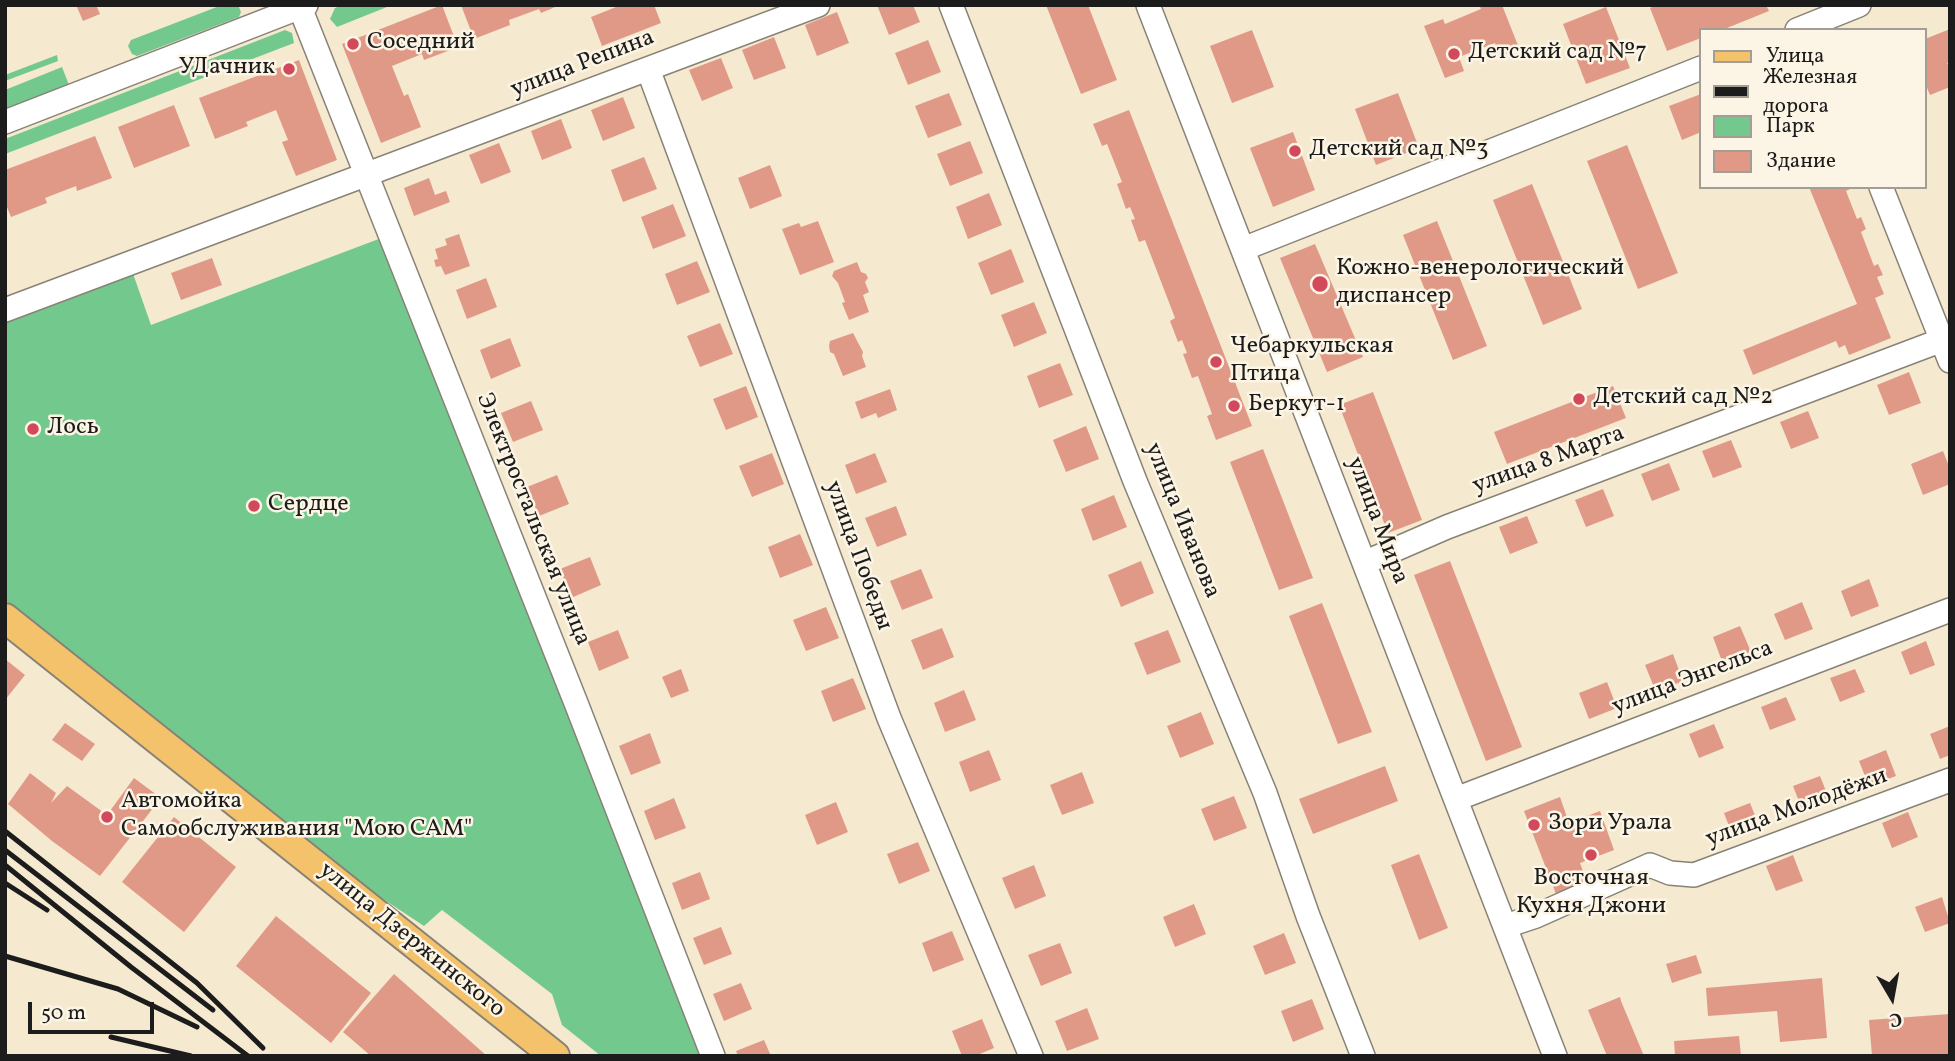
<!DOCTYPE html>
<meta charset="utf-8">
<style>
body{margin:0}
#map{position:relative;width:1955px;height:1061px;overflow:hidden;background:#f5e9d0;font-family:Vollkorn,serif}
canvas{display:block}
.frame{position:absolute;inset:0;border:7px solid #1c1c1c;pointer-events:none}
.legend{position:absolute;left:1699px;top:28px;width:228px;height:161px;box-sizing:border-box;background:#fcf5e5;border:2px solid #a29e95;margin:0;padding:9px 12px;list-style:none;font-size:21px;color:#1c1c1c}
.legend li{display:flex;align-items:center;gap:14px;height:35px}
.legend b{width:35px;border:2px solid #a29e95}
.north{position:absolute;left:1857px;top:963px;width:70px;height:70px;-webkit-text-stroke:5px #fcf5e5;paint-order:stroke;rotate:170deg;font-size:19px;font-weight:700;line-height:28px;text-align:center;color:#1c1c1c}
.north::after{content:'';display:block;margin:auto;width:24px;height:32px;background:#1c1c1c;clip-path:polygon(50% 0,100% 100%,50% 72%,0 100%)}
.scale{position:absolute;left:28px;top:1002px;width:126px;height:32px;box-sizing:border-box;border:4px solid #1c1c1c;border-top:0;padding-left:9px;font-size:21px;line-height:24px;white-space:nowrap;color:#1c1c1c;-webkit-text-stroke:5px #fcf5e5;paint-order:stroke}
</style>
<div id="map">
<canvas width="1955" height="1061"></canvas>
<div class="frame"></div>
<ul class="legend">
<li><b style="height:9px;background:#f3c26a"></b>Улица</li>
<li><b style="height:9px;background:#1c1c1c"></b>Железная дорога</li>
<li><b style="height:19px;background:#73c88d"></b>Парк</li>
<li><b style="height:19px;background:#e19987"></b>Здание</li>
</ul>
<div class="north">С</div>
<div class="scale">50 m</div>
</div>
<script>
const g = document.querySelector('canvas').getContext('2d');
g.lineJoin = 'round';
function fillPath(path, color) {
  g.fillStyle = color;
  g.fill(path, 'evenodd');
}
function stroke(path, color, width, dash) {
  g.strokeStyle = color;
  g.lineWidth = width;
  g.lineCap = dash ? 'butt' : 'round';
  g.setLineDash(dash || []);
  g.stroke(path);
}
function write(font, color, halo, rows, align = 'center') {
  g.font = font + ' Vollkorn,serif';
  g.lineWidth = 5;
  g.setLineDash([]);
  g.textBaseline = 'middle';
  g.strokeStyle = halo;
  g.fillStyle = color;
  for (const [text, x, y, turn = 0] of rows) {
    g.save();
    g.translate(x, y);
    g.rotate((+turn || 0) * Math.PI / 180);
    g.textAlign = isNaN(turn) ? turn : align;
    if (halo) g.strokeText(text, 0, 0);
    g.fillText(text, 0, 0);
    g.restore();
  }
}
fillPath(new Path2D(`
 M222,5H238L241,12L239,17L137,56L132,54L128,46L131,40Z
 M342,5H392L337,27L330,19L335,8Z
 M285,30L292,33L294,43L5,154V139Z
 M57,55L58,61L5,81V75Z
 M62,67L69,85L5,109V90Z
 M384,237L706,1056H601L562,1025L552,994L442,910L424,926L377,895L5,600V315L131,268L151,325Z`), '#73c88d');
fillPath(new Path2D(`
 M76,5H96L100,14L83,21Z
 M442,5L458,47L424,60L422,54L392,66L404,96L408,94L421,127L381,143L342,44Z
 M461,5H560L541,13L539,9L509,20L510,25L474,39Z
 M621,5H654L661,23L602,46L591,17Z
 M877,5H913L920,22L889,35Z
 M1046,5H1088L1117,80L1081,94Z
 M1479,5H1502L1519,48L1500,56L1495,43L1459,57L1464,71L1445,78L1424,26L1443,19L1445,24L1481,9Z
 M1656,5H1766L1769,11L1722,30H1701V38L1667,51L1650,8Z
 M1606,7L1630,68L1586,84L1563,24Z
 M837,12L849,43L817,56L805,25Z
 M1950,29V62L1947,63L1950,69V87L1930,95L1925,83V39Z
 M1252,30L1274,87L1232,103L1210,46Z
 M774,37L786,68L754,80L742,50Z
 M928,40L941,72L908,85L895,53Z
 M721,58L733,88L702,101L689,70Z
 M299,60L337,160L296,176L282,142L288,140L276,110L246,122L248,126L215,139L199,98Z
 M949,93L962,125L928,138L915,106Z
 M1398,93L1419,148L1376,165L1355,109Z
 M1701,94V132L1682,140L1669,106Z
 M623,97L635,128L603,141L591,110Z
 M174,105L190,146L134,168L118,127Z
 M1129,110L1252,426L1216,440L1207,416L1212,414L1198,376L1192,378L1183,354L1187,353L1182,340L1178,342L1170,321L1175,318L1145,240L1139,242L1131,220L1135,219L1130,207L1126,209L1117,184L1122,182L1107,144L1102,146L1093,124Z
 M561,119L572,148L542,160L531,131Z
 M1293,132L1315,190L1273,207L1250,148Z
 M95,136L112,178L77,191L76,186L45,198L47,203L11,217L5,202V170Z
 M970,141L983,173L950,186L937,154Z
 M499,143L511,172L481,184L469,155Z
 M1627,145L1678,273L1638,289L1587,161Z
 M644,157L657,189L623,202L611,170Z
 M770,165L782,196L750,209L738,178Z
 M429,178L435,195L446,191L450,202L414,216L404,188Z
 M1532,184L1582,309L1543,325L1493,200Z
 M1809,187H1854L1846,191L1857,219L1861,217L1866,229L1861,232L1874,266L1878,264L1883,275L1877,277L1884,294L1875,298L1891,338L1849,355L1845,345L1839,348L1836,341L1753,375L1743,350L1857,304Z
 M989,193L1002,225L968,239L956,207Z
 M673,204L686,236L653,249L641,217Z
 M818,221L834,262L800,275L782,229L799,223L801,227Z
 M1437,221L1487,346L1453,360L1403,235Z
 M459,234L470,266L445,275L441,266L436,267L434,260L438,259L435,249L447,245L445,239Z
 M1315,244L1363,357L1327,372L1280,258Z
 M1011,249L1024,282L991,295L978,263Z
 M212,258L222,285L181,300L171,273Z
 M697,261L710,292L677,305L665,274Z
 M857,262L861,272L866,274L868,278L865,282L869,292L863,295L869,312L849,320L842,303L845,302L838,283L832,276L834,271Z
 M486,278L497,307L467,319L456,290Z
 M1034,302L1047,333L1014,347L1001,315Z
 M720,323L733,354L700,367L687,336Z
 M853,333L863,352L862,356L866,367L843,376L834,354L830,352L829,346L830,341Z
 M510,338L521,366L491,379L480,350Z
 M1060,363L1073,395L1039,408L1027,376Z
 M1909,372L1921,403L1889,415L1877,385Z
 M746,386L758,417L726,430L713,399Z
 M1613,386L1626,418L1507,464L1494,432Z
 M890,389L897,410L878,418L876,413L861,419L855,402Z
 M1373,392L1422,520L1388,533L1339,405Z
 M531,401L543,430L513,442L501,413Z
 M1808,411L1819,438L1791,449L1780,422Z
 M1086,426L1099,459L1066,472L1053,440Z
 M1731,440L1742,467L1713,478L1702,451Z
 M1263,449L1313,578L1279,590L1230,462Z
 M1943,451L1950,469V484L1923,495L1911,464Z
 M772,453L784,484L752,497L739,466Z
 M875,453L887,482L856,494L845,465Z
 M1669,463L1680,490L1652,501L1641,474Z
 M557,475L569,504L539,516L527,487Z
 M1603,489L1614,516L1586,527L1575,500Z
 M1114,495L1127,527L1093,541L1081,509Z
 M896,506L907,535L877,547L865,518Z
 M1527,516L1538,543L1510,554L1499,527Z
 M800,534L813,565L780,578L768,547Z
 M590,557L601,585L571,598L560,569Z
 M1141,561L1154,593L1121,607L1108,575Z
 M1450,561L1522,747L1486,761L1414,575Z
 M921,569L933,598L902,610L890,581Z
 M1869,579L1879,606L1851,617L1841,591Z
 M1802,602L1813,629L1785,640L1774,614Z
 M1322,603L1372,732L1338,744L1289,616Z
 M826,607L839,638L806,651L793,620Z
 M1740,626L1751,652L1723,664L1713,637Z
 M942,628L954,657L923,670L911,640Z
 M618,630L629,658L599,671L588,642Z
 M1168,630L1181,662L1147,675L1134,643Z
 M1926,641L1935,665L1910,675L1901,652Z
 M1673,654L1683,681L1656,692L1645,665Z
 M5,659L25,675L5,700Z
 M681,669L689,691L671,698L662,677Z
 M1855,669L1865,692L1840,702L1830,678Z
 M853,678L866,709L833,722L821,691Z
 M1607,682L1617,708L1589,719L1579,693Z
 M964,690L976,720L945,732L934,703Z
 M1786,697L1796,720L1770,730L1761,707Z
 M1201,712L1214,744L1180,758L1167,726Z
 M65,723L95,744L82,761L52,740Z
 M1714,724L1724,748L1699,758L1689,734Z
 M1950,726V755L1940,759L1930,734Z
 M650,733L661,763L631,775L619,746Z
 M989,750L1001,780L970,792L959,762Z
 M1886,750L1896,776L1869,786L1859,761Z
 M1385,766L1398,801L1313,834L1299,799Z
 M1082,772L1094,803L1062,815L1050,785Z
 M30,773L56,793L51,803L67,786L107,815L134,778L161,798L100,876L52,841L8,804Z
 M1820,776L1830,801L1803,812L1793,786Z
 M1234,796L1247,828L1214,841L1201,809Z
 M1560,797L1569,823L1600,811L1614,850L1580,863L1587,882L1556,894L1524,811Z
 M674,798L686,828L655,840L644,811Z
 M836,802L848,832L817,845L805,815Z
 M1750,803L1760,828L1734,839L1724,813Z
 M1908,812L1918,837L1892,848L1882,823Z
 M174,817L236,867L184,932L122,882Z
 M918,842L930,871L899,884L887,854Z
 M1419,854L1448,928L1419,940L1391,865Z
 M1793,855L1803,881L1776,891L1766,866Z
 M1034,865L1046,896L1015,909L1002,878Z
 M700,872L710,899L682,910L672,883Z
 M1942,897L1950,923L1925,932L1915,907Z
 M1194,904L1206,934L1175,947L1163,917Z
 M276,916L371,993L331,1043L236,966Z
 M721,927L732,954L704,965L693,938Z
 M952,931L964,960L933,972L922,943Z
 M1284,933L1296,963L1265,975L1253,946Z
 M1060,943L1072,973L1041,986L1028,955Z
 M1696,955L1702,973L1672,983L1666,964Z
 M394,974L487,1056H371L343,1032Z
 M1822,978L1827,1038L1780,1042L1777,1011L1708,1016L1706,988Z
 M741,983L752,1009L724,1021L713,994Z
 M1620,997L1621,1001L1644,1056H1607L1588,1010Z
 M1312,999L1324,1029L1293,1042L1281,1011Z
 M1087,1008L1099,1039L1067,1051L1055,1021Z
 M1950,1014V1056H1872L1869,1020Z
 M982,1019L994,1048L975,1056H962L952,1031Z
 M1739,1036L1741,1056H1675L1674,1041Z
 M764,1040L771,1056H738L736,1051Z`), '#e19987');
const minor = new Path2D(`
 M299,5L576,703L713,1056
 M951,5L1135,481L1265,793L1308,916L1363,1056
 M1148,5L1555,1056
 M1797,30L1859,5
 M648,69L889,718L1031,1056
 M5,122L306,5
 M1881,187L1950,361
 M1243,249L1701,68
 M5,310L818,5
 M1364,563L1447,527L1950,337
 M1456,799L1950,610
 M1506,926L1536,916L1650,865L1670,873L1694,875L1950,780`);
const major = new Path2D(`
 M5,618L555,1056`);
stroke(minor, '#888276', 26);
stroke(major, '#888276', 32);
stroke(minor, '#fff', 23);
stroke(major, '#f3c26a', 28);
stroke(new Path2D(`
 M5,831L197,983L263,1048
 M5,850L213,1010
 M5,865L131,967L248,1056
 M5,883L47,910
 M5,956L118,989L197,1027
 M111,1037L191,1056`), '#1c1c1c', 5);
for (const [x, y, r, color] of [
 [353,44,7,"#d1495b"],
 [1454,54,7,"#d1495b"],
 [289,69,7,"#d1495b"],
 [1295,151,7,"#d1495b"],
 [1320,284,9,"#d1495b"],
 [1216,362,7,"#d1495b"],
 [1579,399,7,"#d1495b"],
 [1234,406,7,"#d1495b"],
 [33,429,7,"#d1495b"],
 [254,506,7,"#d1495b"],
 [107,817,7,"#d1495b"],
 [1534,825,7,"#d1495b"],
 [1591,855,7,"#d1495b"]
]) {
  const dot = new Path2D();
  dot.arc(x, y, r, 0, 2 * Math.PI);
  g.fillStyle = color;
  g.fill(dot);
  stroke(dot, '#fcf5e5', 2.5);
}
write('24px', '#1c1c1c', '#fcf5e5', [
 ["Соседний",367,44],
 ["Детский сад №7",1468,54],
 ["УДачник",275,69,"right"],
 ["Детский сад №3",1309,151],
 ["Кожно-венерологический",1336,270],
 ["диспансер",1336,298],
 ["Чебаркульская",1230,348],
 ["Птица",1230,376],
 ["Детский сад №2",1593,399],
 ["Беркут-1",1248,406],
 ["Лось",47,429],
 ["Сердце",268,506],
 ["Автомойка",121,803],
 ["Самообслуживания \"Мою САМ\"",121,831],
 ["Зори Урала",1548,825],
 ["Восточная",1591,880,"center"],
 ["Кухня Джони",1591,908,"center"]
], 'left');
write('24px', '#1c1c1c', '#fcf5e5', [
 ["улица Репина",583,65,-21],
 ["улица 8 Марта",1549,461,-20],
 ["Электростальская улица",532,520,68],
 ["улица Иванова",1181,521,68],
 ["улица Мира",1376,521,69],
 ["улица Победы",857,556,70],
 ["улица Энгельса",1693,679,-21],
 ["улица Молодёжи",1797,809,-20],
 ["улица Дзержинского",411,941,39]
]);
</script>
